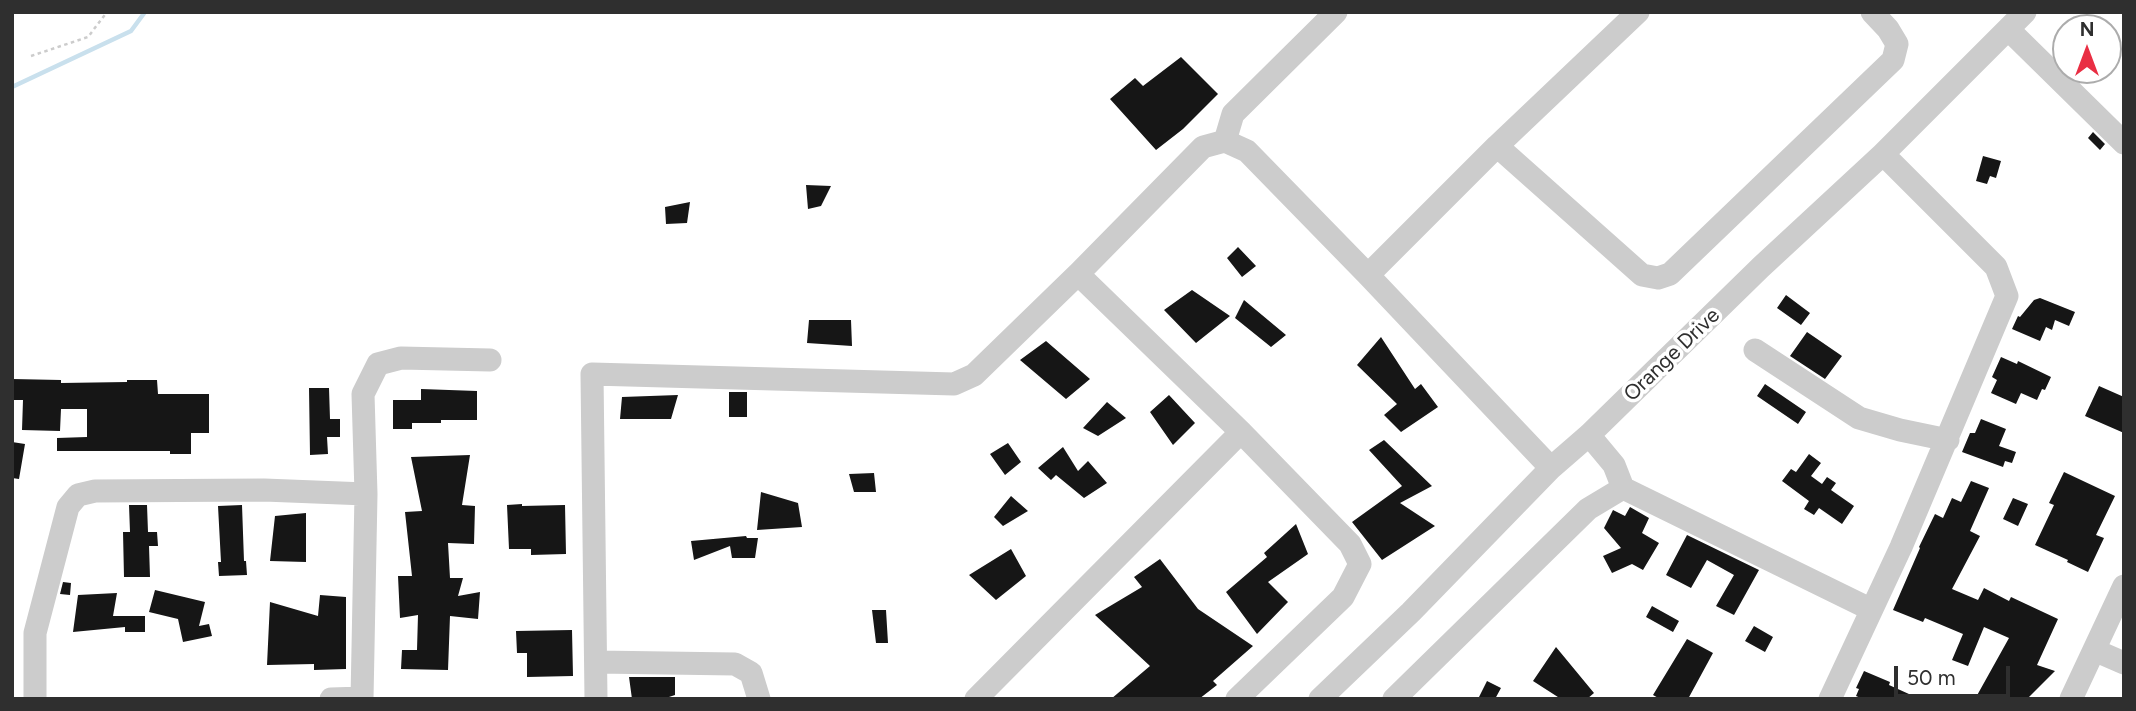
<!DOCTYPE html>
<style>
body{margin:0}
#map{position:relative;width:2136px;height:711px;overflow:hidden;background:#fff;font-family:Figtree,sans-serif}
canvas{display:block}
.frame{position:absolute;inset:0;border:14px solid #2f2f2f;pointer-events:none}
.north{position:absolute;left:2052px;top:14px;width:70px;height:70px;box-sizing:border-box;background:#fff;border:2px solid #acacac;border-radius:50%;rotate:0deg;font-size:19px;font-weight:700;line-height:28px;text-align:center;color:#2f2f2f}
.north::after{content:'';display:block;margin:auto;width:24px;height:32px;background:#e92e43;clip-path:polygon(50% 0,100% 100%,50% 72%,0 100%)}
.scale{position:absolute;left:1894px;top:666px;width:116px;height:32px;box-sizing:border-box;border:4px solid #2f2f2f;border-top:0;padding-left:9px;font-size:21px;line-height:24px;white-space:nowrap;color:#2f2f2f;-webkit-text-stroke:5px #fff;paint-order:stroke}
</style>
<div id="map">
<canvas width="2136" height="711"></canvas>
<div class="frame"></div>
<div class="north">N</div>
<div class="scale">50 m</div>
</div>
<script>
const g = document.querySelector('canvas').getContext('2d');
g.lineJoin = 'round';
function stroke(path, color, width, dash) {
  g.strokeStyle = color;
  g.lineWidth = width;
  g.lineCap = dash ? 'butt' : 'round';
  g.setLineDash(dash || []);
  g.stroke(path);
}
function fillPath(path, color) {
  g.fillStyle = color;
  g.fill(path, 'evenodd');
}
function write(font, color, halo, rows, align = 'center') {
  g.font = font + ' Figtree,sans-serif';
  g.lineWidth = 7;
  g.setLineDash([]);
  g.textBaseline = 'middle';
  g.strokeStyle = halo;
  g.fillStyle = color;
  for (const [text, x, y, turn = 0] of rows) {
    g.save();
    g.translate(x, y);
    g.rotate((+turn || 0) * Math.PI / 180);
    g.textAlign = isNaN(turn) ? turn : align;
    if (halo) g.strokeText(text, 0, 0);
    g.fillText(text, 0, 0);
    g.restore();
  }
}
stroke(new Path2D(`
 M12,87L131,31L145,12`), '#c9e0ed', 4.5);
fillPath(new Path2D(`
 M1181,57L1218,94L1183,129L1156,150L1110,99L1135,78L1143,86Z
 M2093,132L2105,144L2100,150L2088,138Z
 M1983,156L2001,161L1996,178L1990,176L1987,184L1976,181Z
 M806,185L831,186L821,206L808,209Z
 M690,202L687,223L666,224L665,207Z
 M1238,247L1256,266L1242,277L1227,258Z
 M1192,290L1230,316L1196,343L1164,310Z
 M1786,295L1810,313L1801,325L1777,308Z
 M2040,298L2075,312L2069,326L2055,320L2052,330L2046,327L2040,341L2012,329L2018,316L2020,317L2034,300Z
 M1244,300L1286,335L1271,347L1235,318Z
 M809,320H851L852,346L807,343Z
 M1807,332L1842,356L1825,379L1790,356Z
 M1381,337L1415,389L1421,384L1438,407L1401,432L1384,415L1397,404L1357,365Z
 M1046,341L1090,379L1066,399L1020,360Z
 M2001,357L2017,364L2018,361L2051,377L2045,390L2042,389L2037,400L2021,393L2016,404L1991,393L1997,380L1992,377Z
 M12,379L61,380V383L127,382V380H157L158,394H209V433H191V454H170V451H57V438L87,437V409H61L60,431L22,430L23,400H12Z
 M1765,384L1806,412L1798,424L1757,396Z
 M2099,386L2124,397V433L2085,416Z
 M309,388H329L330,419H340V437H327L328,454L310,455Z
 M421,389L477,391V420H441V423H412V429H393V400H421Z
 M729,392H747V417H729Z
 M678,395L671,419H620L622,397Z
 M1169,395L1195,423L1173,445L1150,412Z
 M1107,402L1126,418L1098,436L1083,428Z
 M1981,419L2006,429L1999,446L2016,452L2012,463L2005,461L2003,467L1962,452L1970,433H1975Z
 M1384,440L1432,486L1400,503L1435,526L1382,560L1352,522L1402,486L1369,450Z
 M12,442L25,444L19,479L12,478Z
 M1008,443L1021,462L1005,475L990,454Z
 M1063,447L1078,471L1088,461L1107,483L1084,498L1056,475L1051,480L1038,468Z
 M1809,454L1821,463L1811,476L1822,484L1827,477L1836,483L1831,490L1854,506L1842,524L1819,508L1814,515L1804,509L1809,501L1782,481L1791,469L1796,472Z
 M470,455L462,505L475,506L474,544L448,543L450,578H463L458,596L480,592L478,619L450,616L448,670L401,669L402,650H417L418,615L400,618L398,576H412L405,512L422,511L411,457Z
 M2064,472L2115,496L2096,535L2104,538L2088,572L2067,562L2068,560L2035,545L2054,505L2049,503Z
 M874,473L876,492H854L849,474Z
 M1971,481L1989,488L1970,531L1980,536L1952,589L1978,600L1984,588L2009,601L2011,597L2058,619L2037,665L2055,671L2027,699H1975L2009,638L1984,627L1968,666L1952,660L1963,634L1925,618L1923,622L1893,610L1920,548L1919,547L1935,514L1943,518L1952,498L1961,502Z
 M761,492L798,503L802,527L757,530Z
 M1011,496L1028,511L1003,526L994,517Z
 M2013,498L2028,504L2018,526L2003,519Z
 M522,504V506L565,505L566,554L531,555V549H509L507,505Z
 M129,505H147L148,532H157L158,546H149L150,577H124L123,532H130Z
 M242,505L244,561H246L247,575L219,576L218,562H221L218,506Z
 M1630,507L1649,518L1642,533L1659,543L1643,570L1632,564L1612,573L1603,556L1621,548L1604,528L1613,510L1625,516Z
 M306,513V562L270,561L275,516Z
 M1296,524L1308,554L1268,582L1288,602L1257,634L1226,592L1267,557L1264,553Z
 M1687,535L1759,570L1734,615L1716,606L1734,575L1707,560L1691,588L1666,575Z
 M746,536L747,538H758L755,558H732L730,546L694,560L691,541Z
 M1011,549L1026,576L996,600L969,575Z
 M1160,559L1198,609L1253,646L1213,681L1217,685L1199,699H1111L1150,666L1095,615L1142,587L1134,577Z
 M63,582L71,583L70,595L60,594Z
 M155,590L205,602L199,626L209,624L212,636L183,642L178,619L149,612Z
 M117,593L113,616H145V632H125V627L73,632L78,595Z
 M320,595L346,597V669L314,670V664L267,665L270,602L318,616Z
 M1652,606L1679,621L1673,632L1646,617Z
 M872,610H886L888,643H876Z
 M1754,626L1773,637L1765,652L1745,641Z
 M572,630L573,676L527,677V653H517L516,631Z
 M1687,639L1713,653L1688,699H1660L1653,695Z
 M1556,647L1594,693L1587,699H1561L1533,681Z
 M1864,671L1890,682L1889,685L1920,699H1863L1856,696L1859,689L1856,688Z
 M629,677H675V695L663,699H632Z
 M1487,681L1501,688L1495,699H1478Z`), '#161616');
stroke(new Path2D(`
 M31,56L88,37L107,12`), '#ccc', 2.5, [3.5, 3.5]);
stroke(new Path2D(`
 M2009,30L2124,143
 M1225,141L1233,114L1336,12
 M1497,146L1642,275L1658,278L1670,274L1893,60L1897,44L1888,29L1872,12
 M1078,274L1241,432L1350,544L1360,564L1343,597L1237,699
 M1368,275L1497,146L1638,12
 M1755,350L1859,418L1900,430L1948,440
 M1589,435L1614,465L1623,488
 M366,494L363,394L378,364L401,358L490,360
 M2094,650L2124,663
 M597,662L735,664L751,673L759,699
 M35,699V633L68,507L78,495L95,491L264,490L366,494L362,699
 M331,699L362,698
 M596,699L592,374L954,384L974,375L1078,274L1203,147L1225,141L1247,151L1368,275L1551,468
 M976,699L1241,432
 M1320,699L1411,612L1551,468L1589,435L1761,267L1883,154L2025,12
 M1394,699L1588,509L1623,488L1870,609
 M1830,699L1901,547L2007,296L1996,267L1883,154
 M2071,699L2124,586`), '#ccc', 23);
write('21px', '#2f2f2f', '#fff', [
 ["Orange Drive",1672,355,-44]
]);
</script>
